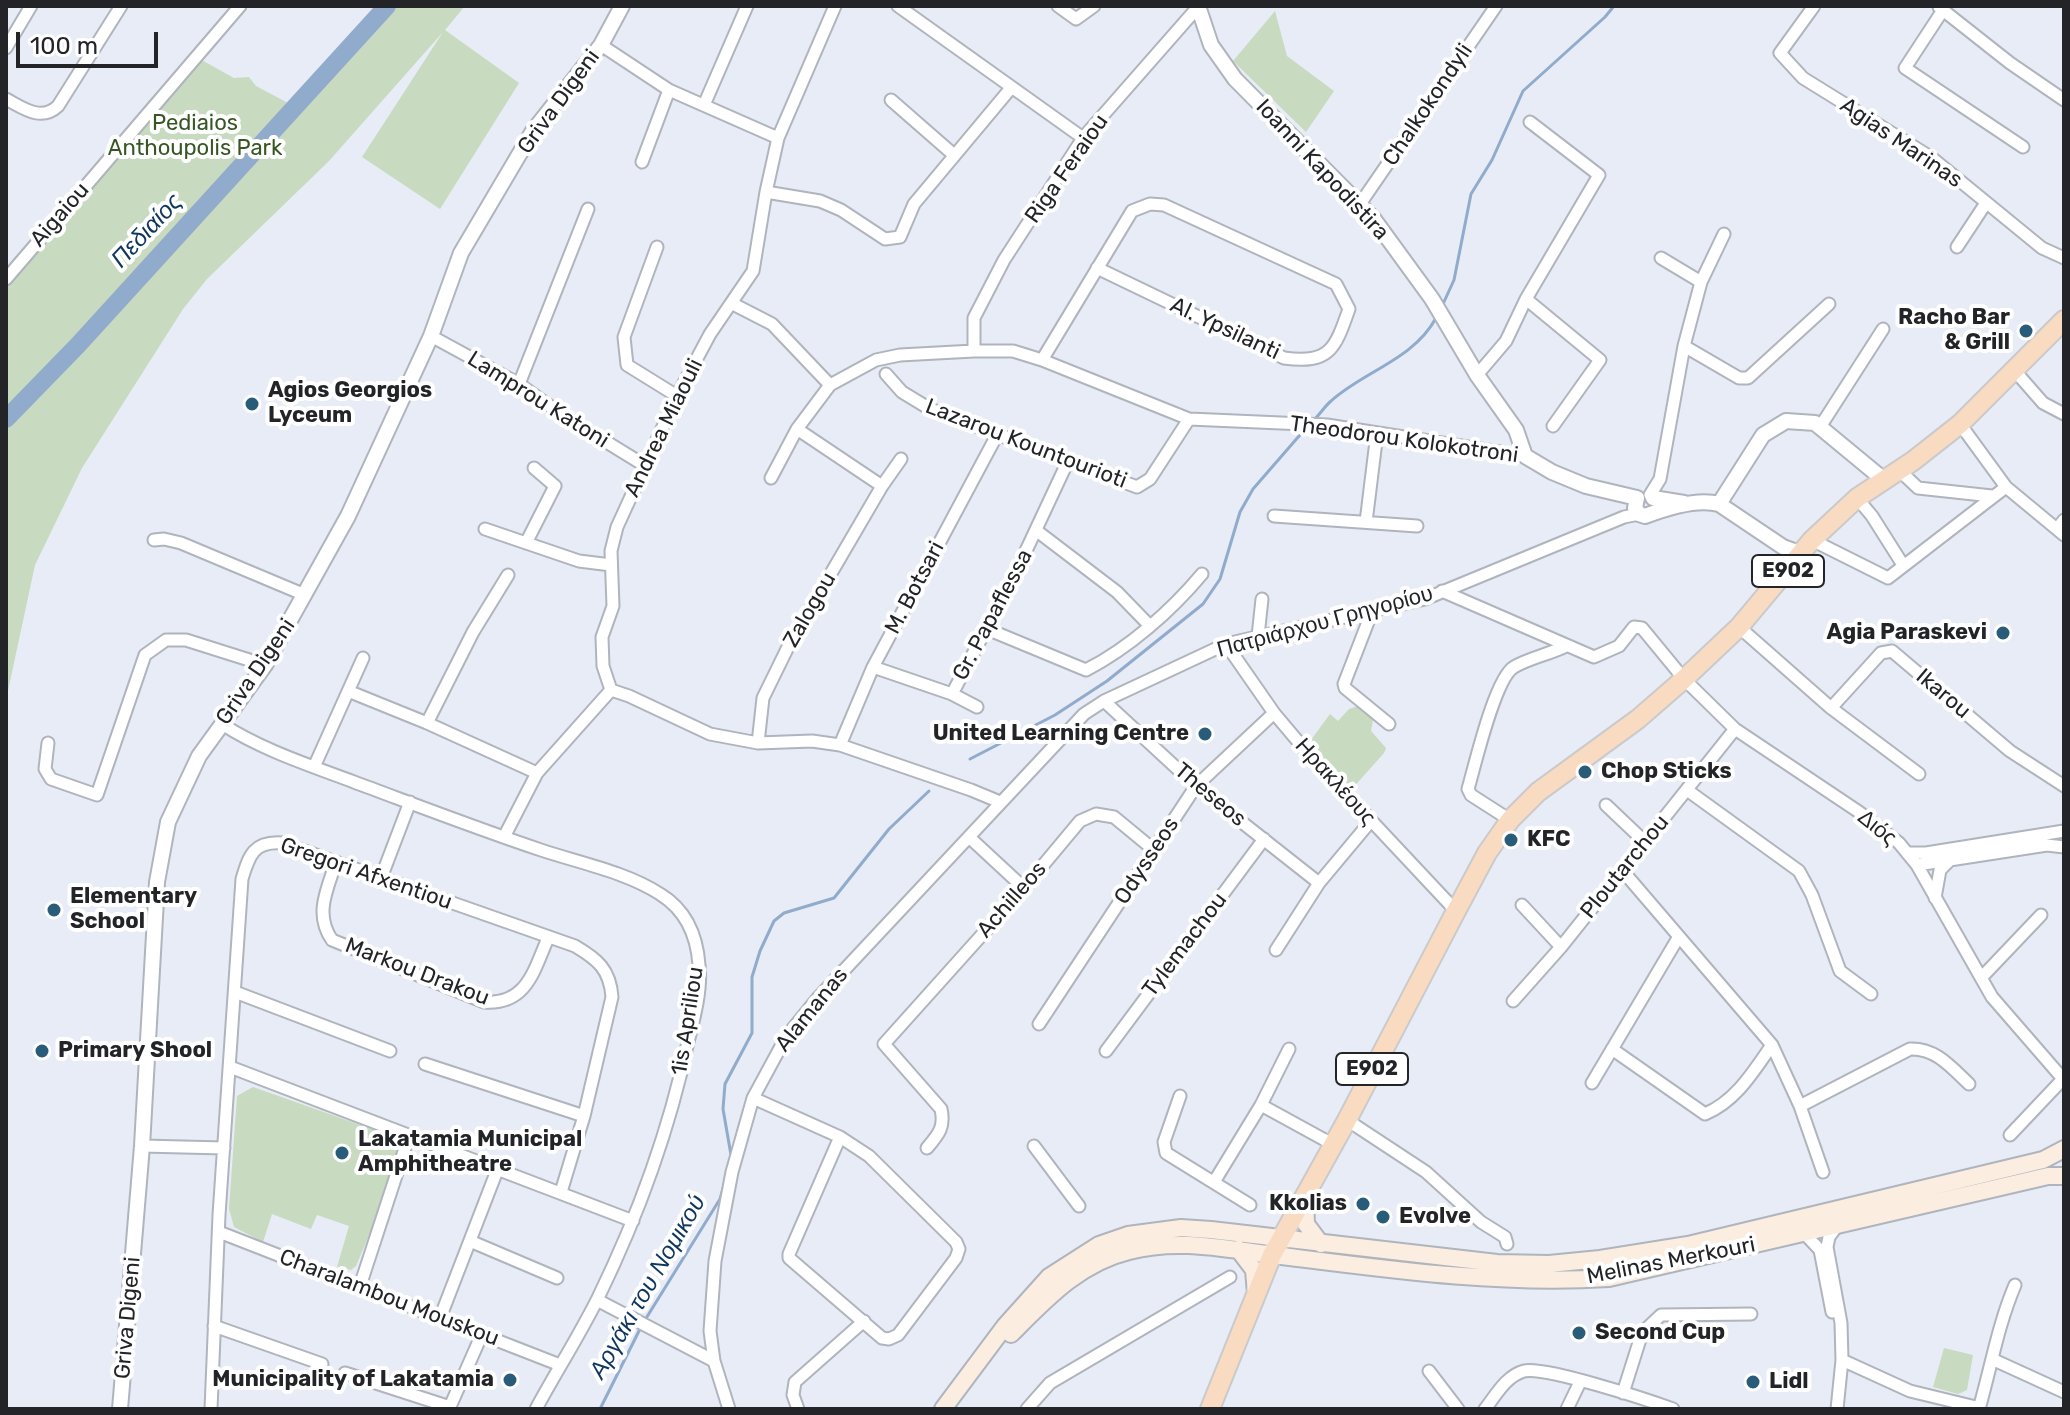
<!DOCTYPE html>
<meta charset="utf-8">
<style>
body{margin:0}
#map{position:relative;width:2070px;height:1415px;overflow:hidden;background:#e7ecf6;font-family:Rubik,sans-serif}
canvas{display:block}
.frame{position:absolute;inset:0;border:8px solid #232428;pointer-events:none}
.scale{position:absolute;left:16px;top:32px;width:142px;height:36px;box-sizing:border-box;border:4px solid #232428;border-top:0;padding-left:10px;font-size:24px;line-height:28px;white-space:nowrap;color:#232428;-webkit-text-stroke:6px #fff;paint-order:stroke}
</style>
<div id="map">
<canvas width="2070" height="1415"></canvas>
<div class="frame"></div>
<div class="scale">100 m</div>
</div>
<script>
const g = document.querySelector('canvas').getContext('2d');
g.lineJoin = 'round';
function fillPath(path, color) {
  g.fillStyle = color;
  g.fill(path, 'evenodd');
}
function stroke(path, color, width, dash) {
  g.strokeStyle = color;
  g.lineWidth = width;
  g.lineCap = dash ? 'butt' : 'round';
  g.setLineDash(dash || []);
  g.stroke(path);
}
function write(font, color, halo, rows, align = 'center') {
  g.font = font + ' Rubik,sans-serif';
  g.lineWidth = 8;
  g.setLineDash([]);
  g.textBaseline = 'middle';
  g.strokeStyle = halo;
  g.fillStyle = color;
  for (const [text, x, y, turn = 0] of rows) {
    g.save();
    g.translate(x, y);
    g.rotate((+turn || 0) * Math.PI / 180);
    g.textAlign = isNaN(turn) ? turn : align;
    if (halo) g.strokeText(text, 0, 0);
    g.fillText(text, 0, 0);
    g.restore();
  }
}
fillPath(new Path2D(`
 M376,6H465L445,30L519,83L440,209L362,157L443,32L329,161L207,279L183,309L82,468L35,565L6,700V285L198,58L234,78L249,77L256,86L290,104Z
 M1275,11L1287,56L1334,91L1306,132L1233,61Z
 M1362,705L1376,717L1373,720L1371,731L1386,748L1384,753L1351,790L1308,744L1330,714L1338,721L1349,709Z
 M253,1087L403,1140L387,1193L356,1266L351,1270L337,1267L349,1226L317,1215L311,1229L272,1214L263,1242L234,1227L229,1209L237,1096Z
 M1944,1348L1973,1355L1967,1390L1958,1394L1933,1387Z`), '#c8dabf');
stroke(new Path2D(`
 M1443,304L1454,280L1471,194L1492,160L1523,91L1605,17L1614,6
 M1314,420C1320,414 1325,406 1331,401C1364,371 1413,360 1436,318
 M970,759L1055,715L1107,681L1203,604L1220,579L1240,512L1253,489L1306,428
 M731,1155L723,1109L725,1084L752,1033V977L760,951L774,921L784,913L834,898L889,829L929,791
 M645,1320L720,1199L725,1182
 M600,1409L641,1327`), '#90abcb', 3);
stroke(new Path2D(`
 M6,419L78,345L387,6`), '#90abcb', 18);
const minor = new Path2D(`
 M898,6L1083,138
 M1058,6L1076,19L1094,6
 M1814,6L1780,53L1803,78L1932,158L2042,248L2064,258
 M1939,7L2010,63L2064,100
 M1943,10L1905,68L2023,147
 M601,45L669,90L778,138
 M6,48L31,6
 M6,99C23,108 41,122 58,106L121,6
 M891,100L954,155
 M704,105L747,6
 M642,162L669,90
 M766,192L820,201L841,210L885,239L900,237L914,204L1011,88
 M1360,204L1496,6
 M657,247L624,337L627,365L677,396
 M1957,247L1986,203
 M1661,258L1701,282
 M6,279L240,6
 M1526,299L1600,360L1553,426
 M733,304L772,324L830,385
 M431,336L519,384L561,414L644,465
 M1684,346L1739,378H1748L1829,304
 M974,351V318L1004,260L1083,138L1198,7
 M1042,360L1132,211L1150,204L1164,205L1336,284L1349,309C1335,349 1330,364 1284,358L1097,268
 M2015,371L2043,403L2064,414
 M886,374L902,392L930,409L1137,487L1150,479L1189,419
 M1477,375L1506,341L1526,299L1599,175L1530,122
 M519,384L588,209
 M1960,424L2006,487L2064,535
 M1820,427L1883,329
 M797,429L882,486
 M1899,470L1918,488L1992,496
 M771,478L797,429L830,385L876,360L900,355L974,351H1013L1042,360L1189,419L1327,425L1525,456
 M1650,495L1660,479L1684,346L1701,282L1724,234
 M1857,498L1872,516L1903,565
 M1274,516L1417,526
 M1366,522L1377,433
 M485,529L579,561L611,565
 M2057,529L2064,520
 M1037,531L1117,592L1149,625
 M154,540L164,539L181,543L305,595
 M1812,540L1888,578L2006,487
 M526,543L555,486L534,468
 M1442,591L1594,657L1619,646L1634,627L1642,628L1684,679L1735,729L1859,812L1899,843L1917,865L1992,997L2064,1080
 M1373,609L1344,684L1345,688L1389,724
 M1739,627L1831,708L1919,774
 M987,629L1086,670C1129,648 1171,611 1202,574
 M1258,636L1262,599
 M1226,644L1274,713L1306,751L1456,911
 M873,667L952,694L1017,570L1068,461
 M611,690L603,666L602,637L613,606L611,551L617,527L677,396L710,334L753,271L766,192L778,138L835,6
 M611,690L629,696L710,734L758,743L812,741L840,745L971,790L1000,802
 M348,691L427,723L537,773
 M952,694L977,707
 M1104,701L1196,786L1319,883
 M1831,708L1881,653L1892,651L2010,751L2064,786
 M427,723L473,632L508,575
 M222,724C262,750 309,765 354,782C416,805 478,829 541,850C580,863 626,872 660,894C686,910 697,936 699,965C702,989 694,1019 688,1042C669,1131 638,1216 598,1298C579,1336 556,1372 536,1409
 M48,743L45,769L51,779L97,795L145,655L166,640H186L265,665
 M758,743L763,698L788,647L882,486L901,459
 M840,745L873,667L997,435
 M314,767L363,658
 M1687,790L1799,871L1812,895L1840,971L1871,994
 M1606,805L1645,842
 M1510,820L1471,795L1468,789C1475,765 1495,678 1514,667C1529,658 1550,654 1566,646
 M504,837L537,773L611,690
 M969,837L1024,888
 M1907,853H1926L2064,831
 M336,862C327,890 314,914 332,940L484,1002C527,1005 534,970 548,938
 M1917,865L2047,845L2064,847
 M1622,870L1772,1045L1800,1106L1823,1172
 M381,878L410,802
 M1935,898L1940,870L1949,861
 M1522,905L1561,947
 M1276,950L1319,883L1370,822
 M1981,978L2041,915
 M235,992L390,1051
 M1513,1001L1561,947L1735,729
 M1039,1024L1196,786L1274,713
 M1289,1049L1261,1105L1334,1145
 M1612,1049L1705,1114C1736,1101 1753,1072 1772,1045
 M1106,1051L1264,839
 M425,1064L584,1116
 M230,1067L633,1221
 M1592,1083L1678,938
 M1180,1096L1164,1142L1166,1153L1250,1205
 M753,1098L840,1137L869,1156L956,1242L959,1249L956,1258L898,1335L889,1339L882,1338L789,1258V1254L840,1137
 M1800,1106L1910,1049C1936,1048 1951,1067 1969,1084
 M1347,1120L1426,1172L1481,1222L1505,1237L1507,1244
 M2010,1135L2063,1079
 M142,1146L224,1148
 M1034,1146L1079,1206
 M927,1148C939,1134 945,1127 941,1109L884,1044L1024,888L1080,821L1096,814L1114,817L1154,850
 M1214,1182L1261,1105
 M219,1232L560,1365
 M1804,1233L1820,1250L1832,1312
 M470,1241L557,1278
 M360,1286L409,1136
 M597,1300L714,1361
 M440,1318L498,1168
 M214,1326L322,1364
 M1842,1360L1910,1391L1980,1408
 M1994,1360L2064,1392
 M1429,1371L1458,1409
 M345,1373L450,1407
 M1623,1393L1642,1333L1661,1315L1751,1314
 M211,1409L219,1215L242,879C249,855 254,841 282,843L575,946C597,959 610,969 612,997L584,1116L561,1192
 M449,1409L482,1334
 M729,1409L714,1361L710,1331L715,1261L732,1172L753,1098L786,1037L817,999L1084,714L1104,701L1226,644L1425,599L1624,517L1639,514
 M798,1409L793,1395L795,1382L864,1321
 M1027,1409L1050,1383L1230,1277
 M1485,1409C1496,1395 1506,1376 1524,1371C1545,1366 1648,1400 1673,1409
 M1567,1409L1580,1382
 M1837,1409L1842,1360L1841,1323L1827,1247L1829,1237L1837,1226
 M1979,1409C1991,1367 1998,1325 2015,1285`);
const tertiary = new Path2D(`
 M1198,6L1211,45L1235,79L1373,218L1432,299L1477,375L1516,430L1525,456L1552,472L1586,486L1637,498
 M1637,498L1635,508L1639,514L1645,516C1666,508 1697,498 1719,504L1783,547L1802,554
 M1653,498L1684,503
 M1719,504L1763,435L1786,421L1815,423L1884,480
 M120,1409L142,1146L157,882L168,822L199,756L265,665L348,516L431,336L461,253L533,131L601,45L622,6`);
const secondary = new Path2D(`
 M1305,1197L1306,1224L1321,1244
 M1238,1249L1254,1270L1256,1294
 M1011,1334C1046,1299 1079,1263 1129,1251C1179,1238 1224,1249 1274,1255C1386,1269 1497,1285 1609,1278L2048,1176H2064
 M943,1409L1005,1326L1049,1277L1099,1245L1128,1235L1181,1228L1211,1230L1497,1263L1549,1264L1600,1259L1688,1245L2043,1160L2064,1149`);
const primary = new Path2D(`
 M1210,1409L1272,1255L1347,1120L1456,911L1487,853L1510,820L1538,792L1638,719L1684,679L1739,627L1812,540L1857,498L1913,461L1960,424L2064,320`);
stroke(minor, '#afb4bd', 15);
stroke(tertiary, '#afb4bd', 18);
stroke(secondary, '#afb4bd', 20);
stroke(primary, '#cacacb', 22);
stroke(minor, '#fff', 11);
stroke(tertiary, '#fff', 14);
stroke(secondary, '#fcede1', 16);
stroke(primary, '#f9dbc2', 18);
for (const [x, y, r, color] of [
 [2026,331,8,"#295c79"],
 [252,404,8,"#295c79"],
 [2003,633,8,"#295c79"],
 [1205,734,8,"#295c79"],
 [1585,772,8,"#295c79"],
 [1511,840,8,"#295c79"],
 [54,910,8,"#295c79"],
 [42,1051,8,"#295c79"],
 [342,1153,8,"#295c79"],
 [1363,1204,8,"#295c79"],
 [1383,1217,8,"#295c79"],
 [1579,1333,8,"#295c79"],
 [510,1380,8,"#295c79"],
 [1753,1382,8,"#295c79"]
]) {
  const dot = new Path2D();
  dot.arc(x, y, r, 0, 2 * Math.PI);
  g.fillStyle = color;
  g.fill(dot);
  stroke(dot, '#fff', 3);
}
for (const [x, y, w] of [
 [1788,571,72],
 [1372,1069,72]
]) {
  const box = new Path2D();
  box.roundRect(x - w / 2, y - 16, w, 32, 6);
  g.fillStyle = '#fff';
  g.fill(box);
  stroke(box, '#232428', 2);
}
write('bold 20px', '#232428', null, [
 ["E902",1788,571],
 ["E902",1372,1069]
]);
write('22px', '#232428', '#fff', [
 ["Griva Digeni",559,102,-54],
 ["Chalkokondyli",1428,105,-56],
 ["Agias Marinas",1901,143,34],
 ["Riga Feraiou",1067,169,-55],
 ["Ioanni Kapodistira",1322,170,47],
 ["Aigaiou",60,215,-49],
 ["Al. Ypsilanti",1225,329,25],
 ["Lamprou Katoni",538,400,32],
 ["Andrea Miaouli",664,428,-64],
 ["Theodorou Kolokotroni",1404,440,8],
 ["Lazarou Kountourioti",1026,444,21],
 ["M. Botsari",915,588,-62],
 ["Zalogou",810,610,-60],
 ["Gr. Papaflessa",993,615,-62],
 ["Πατριάρχου Γρηγορίου",1325,622,-15],
 ["Griva Digeni",256,672,-56],
 ["Ikarou",1943,694,40],
 ["Ηρακλέους",1335,782,48],
 ["Theseos",1210,795,40],
 ["Διός",1877,828,39],
 ["Odysseos",1147,861,-57],
 ["Ploutarchou",1625,867,-51],
 ["Gregori Afxentiou",366,874,19],
 ["Achilleos",1012,900,-49],
 ["Tylemachou",1185,945,-53],
 ["Markou Drakou",417,972,21],
 ["Alamanas",812,1010,-51],
 ["1is Apriliou",688,1021,-81],
 ["Melinas Merkouri",1671,1261,-11],
 ["Charalambou Mouskou",389,1298,21],
 ["Griva Digeni",128,1318,-85]
]);
write('22px', '#375624', '#fff', [
 ["Pediaios",195,124],
 ["Anthoupolis Park",195,149]
]);
write('bold 22px', '#232428', '#fff', [
 ["Racho Bar",2010,318,"right"],
 ["& Grill",2010,343,"right"],
 ["Agios Georgios",268,391],
 ["Lyceum",268,416],
 ["Agia Paraskevi",1987,633,"right"],
 ["United Learning Centre",1189,734,"right"],
 ["Chop Sticks",1601,772],
 ["KFC",1527,840],
 ["Elementary",70,897],
 ["School",70,922],
 ["Primary Shool",58,1051],
 ["Lakatamia Municipal",358,1140],
 ["Amphitheatre",358,1165],
 ["Kkolias",1347,1204,"right"],
 ["Evolve",1399,1217],
 ["Second Cup",1595,1333],
 ["Municipality of Lakatamia",494,1380,"right"],
 ["Lidl",1769,1382]
], 'left');
write('italic 24px', '#0e365f', '#fff', [
 ["Πεδιαίος",147,231,-47],
 ["Αργάκι του Νομικού",648,1287,-60]
]);
</script>
